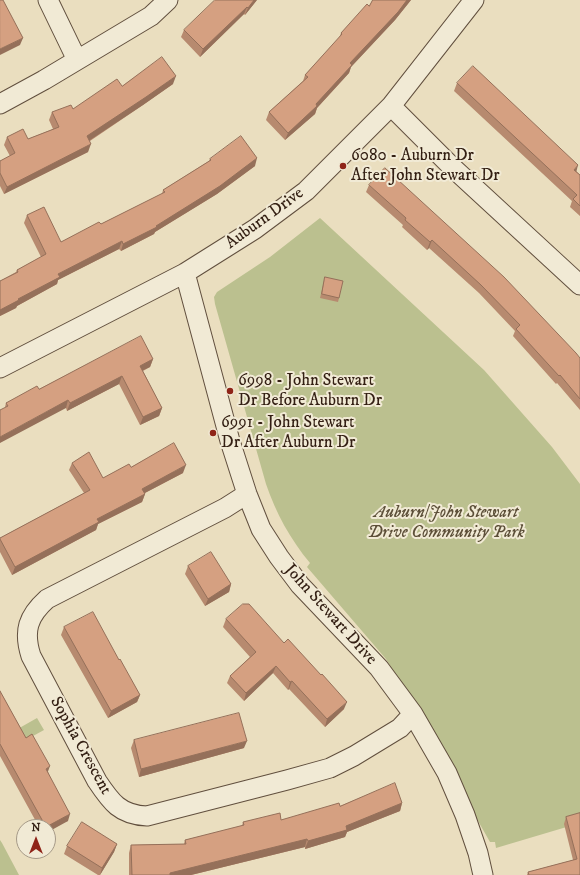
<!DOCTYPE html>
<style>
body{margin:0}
#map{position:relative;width:580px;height:875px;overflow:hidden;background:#eadebf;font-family:"IM FELL DW Pica",serif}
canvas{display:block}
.north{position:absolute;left:16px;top:819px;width:40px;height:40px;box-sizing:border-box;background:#f1ead5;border:1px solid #a59987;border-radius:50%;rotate:0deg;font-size:11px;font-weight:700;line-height:16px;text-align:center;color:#331f13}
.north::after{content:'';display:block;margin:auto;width:14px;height:18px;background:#8f2418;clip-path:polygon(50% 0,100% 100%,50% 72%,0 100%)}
</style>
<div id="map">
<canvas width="580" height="875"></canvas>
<div class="north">N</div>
</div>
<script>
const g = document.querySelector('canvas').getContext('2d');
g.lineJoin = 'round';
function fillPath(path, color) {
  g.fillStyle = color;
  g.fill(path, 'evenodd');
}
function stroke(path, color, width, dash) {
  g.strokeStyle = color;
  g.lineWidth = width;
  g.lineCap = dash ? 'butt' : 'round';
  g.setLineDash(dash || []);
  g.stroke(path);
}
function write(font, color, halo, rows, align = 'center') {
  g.font = font + ' "IM FELL DW Pica",serif';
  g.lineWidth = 4;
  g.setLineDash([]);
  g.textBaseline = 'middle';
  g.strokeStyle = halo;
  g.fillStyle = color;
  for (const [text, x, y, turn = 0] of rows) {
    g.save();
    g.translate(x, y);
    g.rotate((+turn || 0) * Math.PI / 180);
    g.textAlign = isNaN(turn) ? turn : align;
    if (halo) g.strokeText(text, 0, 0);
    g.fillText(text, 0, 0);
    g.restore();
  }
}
fillPath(new Path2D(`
 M320,218L484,370L552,447L580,484V823L496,848L495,842H490L386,659L307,567L310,563C290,539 276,513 266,484L215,304L214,297L217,292L270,257Z
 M37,718L44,730L0,754V739Z
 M0,840L2,843L19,875H0Z`), '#bbc08f');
const minor = new Path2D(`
 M48,0L77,60
 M0,104L44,80L151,16L168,0
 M391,106L452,167L580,285
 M185,273L230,441L247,494L261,529L279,557L300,585L379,668L413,714L447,773L465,815L478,853L483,875
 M0,368L185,273L255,229L306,191L391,106L474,0
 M247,494L225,508L47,599C28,616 23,631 31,656L97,781C111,802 120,815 147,816L287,780L330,768L354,756L400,728L413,714`);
stroke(minor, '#614f3e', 21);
stroke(minor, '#f1ead5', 19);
fillPath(new Path2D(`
 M257,0L245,15L244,14L200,57L181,37L184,30Z
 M373,0H411L395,20L351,67L349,73L317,108L315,114L285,140L266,120L269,112L303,81L305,75L339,38L341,33L369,6Z
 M457,83L576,171L580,175V216L570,207L572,201L454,91Z
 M173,84L143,105L90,141L88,152L4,194L0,186V161L10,156L4,145L7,137L28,139L53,129L49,120L52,112L73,109L122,86Z
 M210,159L255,166L217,194L155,232L154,234L121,251L119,249L58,280L57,284L17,306L16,308L0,316V281L16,272L17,270L41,257L24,223L27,215L61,242L101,224L162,194L163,190L209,161Z
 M369,185L580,358V410L557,383L556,384L513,336L515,331L479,293L429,248L427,250L402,227L403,225L366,192Z
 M325,277L339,298L338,302L320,298Z
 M153,359L150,367L143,371L162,408L159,416L140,425L119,384L67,411L66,408L5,407L6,403L39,389Z
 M72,463L103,478L131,467L183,473L145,493V494L142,502L98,524L96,530L12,575L0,552V538L84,493L69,470Z
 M188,566L231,584L229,592L205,606L185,574Z
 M226,619L284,643L344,709L325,727L289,689L288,690L273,673L244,701L227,683L230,676L250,657L223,627Z
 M64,627L119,660L140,695L137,702L108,718L61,635Z
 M0,691L26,738L48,772L68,821L48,827H39L0,756Z
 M134,740L244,748L139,777L131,748Z
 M402,803L400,811L347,832L345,837L305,849V847L191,875H129V853L131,845L184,844L185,840L242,826L243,822L281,820L340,806Z
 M580,813V875H527L528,872L573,860L564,824L566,817Z
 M117,844L114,852L100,875H98L64,854L67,846Z`), '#b78a6f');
fillPath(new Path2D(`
 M254,0H257L245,15L248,8Z
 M407,0H411L395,20L351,67L349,73L317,108L315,114L285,140L288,133L316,104L350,63Z
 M247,7L244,14L200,57L203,49Z
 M23,38L20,45L0,55V49Z
 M176,76L173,84L143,105L84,144L87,136Z
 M91,144L88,152L4,194L7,187Z
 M257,158L255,166L217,194L155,232L154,234L121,251L123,244L156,226Z
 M578,165L576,173L574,170Z
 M432,240L429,248L427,250L430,242Z
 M122,241L119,249L58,280L57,284L17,306L16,308L0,316V310L58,274Z
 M153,359L150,367L137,373L140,366Z
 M122,376L119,384L67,411L70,403Z
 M68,400L66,408L0,443V437Z
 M162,408L159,416L140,425L143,417Z
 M186,465L183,473L139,496L142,489Z
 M145,494L142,502L98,524L96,530L12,575L15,567L97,519Z
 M231,584L229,592L205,606L208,599Z
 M276,666L273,673L244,701L246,693Z
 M292,681L289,689L288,690L290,682Z
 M140,695L137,702L108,718L111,711Z
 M347,702L344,709L325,727L327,719Z
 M247,741L244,748L139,777L141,769Z
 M50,766L47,774L46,769Z
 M402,803L400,811L347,832L345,837L305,849L308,841Z
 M70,814L68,821L48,832V827H46Z
 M307,839L305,847L191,875H169L170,873Z
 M117,844L114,852L100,875L102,868Z`), '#95705a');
const building = new Path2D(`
 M0,0H3L23,38L0,49Z
 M215,0H254L248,8L247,7L203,49L184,30Z
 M373,0H407L398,12L350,63L352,65L316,104L317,106L288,133L269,112L308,77L305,75L342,34L341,33L367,4L369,6Z
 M162,57L176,76L146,97L87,136L91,144L7,187L0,173V161L15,153L7,137L23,129L28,139L59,127L52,112L71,105L73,109L117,79L122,86Z
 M473,66L578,165L574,170L580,175V206L573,199L577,195L457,83Z
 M241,136L257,158L220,186L156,226L157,227L123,244L122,241L58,274L60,277L18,299L19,300L0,310V281L18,272L17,270L46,254L27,215L44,207L61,242L99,222L101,224L165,192L163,190L211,160L210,159Z
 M385,168L504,277L576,353L580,358V399L560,375L559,376L516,329L520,325L481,285L432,240L430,242L405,220L406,218L369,185Z
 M325,277L343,281L339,298L322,294Z
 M141,336L153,359L140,366L162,408L143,417L122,376L70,403L68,400L0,437V410L8,406L6,403L37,386L39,389Z
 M174,443L186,465L142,489L145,494L97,519L99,522L15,567L0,539V538L90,490L72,463L89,452L103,478L129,464L131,467Z
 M211,552L231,584L208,599L188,566Z
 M243,604H249L284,643L288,639L321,675L322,674L347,702L327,719L292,681L290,682L276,666L246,693L230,676L256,652L226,619Z
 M93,612L119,660L120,659L140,695L111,711L64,627Z
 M0,691L26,738L32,734L50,766L46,769L70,814L46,827L0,744Z
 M239,713L247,741L141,769L134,740Z
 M395,783L402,803L346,826L347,830L308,841L307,839L170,873V875H132L131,845L186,844L185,840L244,825L243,822L280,813L281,820L339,803L340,806Z
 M580,813V875H529L528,872L577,859L566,817Z
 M82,822L117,844L102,868L67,846Z`);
fillPath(building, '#d5a081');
stroke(building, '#95705a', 1);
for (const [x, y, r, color] of [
 [343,166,4,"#8f2418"],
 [230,391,4,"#8f2418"],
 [213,433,4,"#8f2418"]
]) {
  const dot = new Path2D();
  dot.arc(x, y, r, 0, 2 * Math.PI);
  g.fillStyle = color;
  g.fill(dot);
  stroke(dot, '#f1ead5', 1.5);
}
write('17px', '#331f13', '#f1ead5', [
 ["6080 - Auburn Dr",351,156],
 ["After John Stewart Dr",351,176],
 ["6998 - John Stewart",238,381],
 ["Dr Before Auburn Dr",238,401],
 ["6991 - John Stewart",221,423],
 ["Dr After Auburn Dr",221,443]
], 'left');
write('17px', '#331f13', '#f1ead5', [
 ["Auburn Drive",265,219,-36],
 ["John Stewart Drive",330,615,48],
 ["Sophia Crescent",80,746,61]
]);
write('italic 17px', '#5c4f38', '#f1ead5', [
 ["Auburn/John Stewart",446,513],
 ["Drive Community Park",446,533]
]);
</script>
